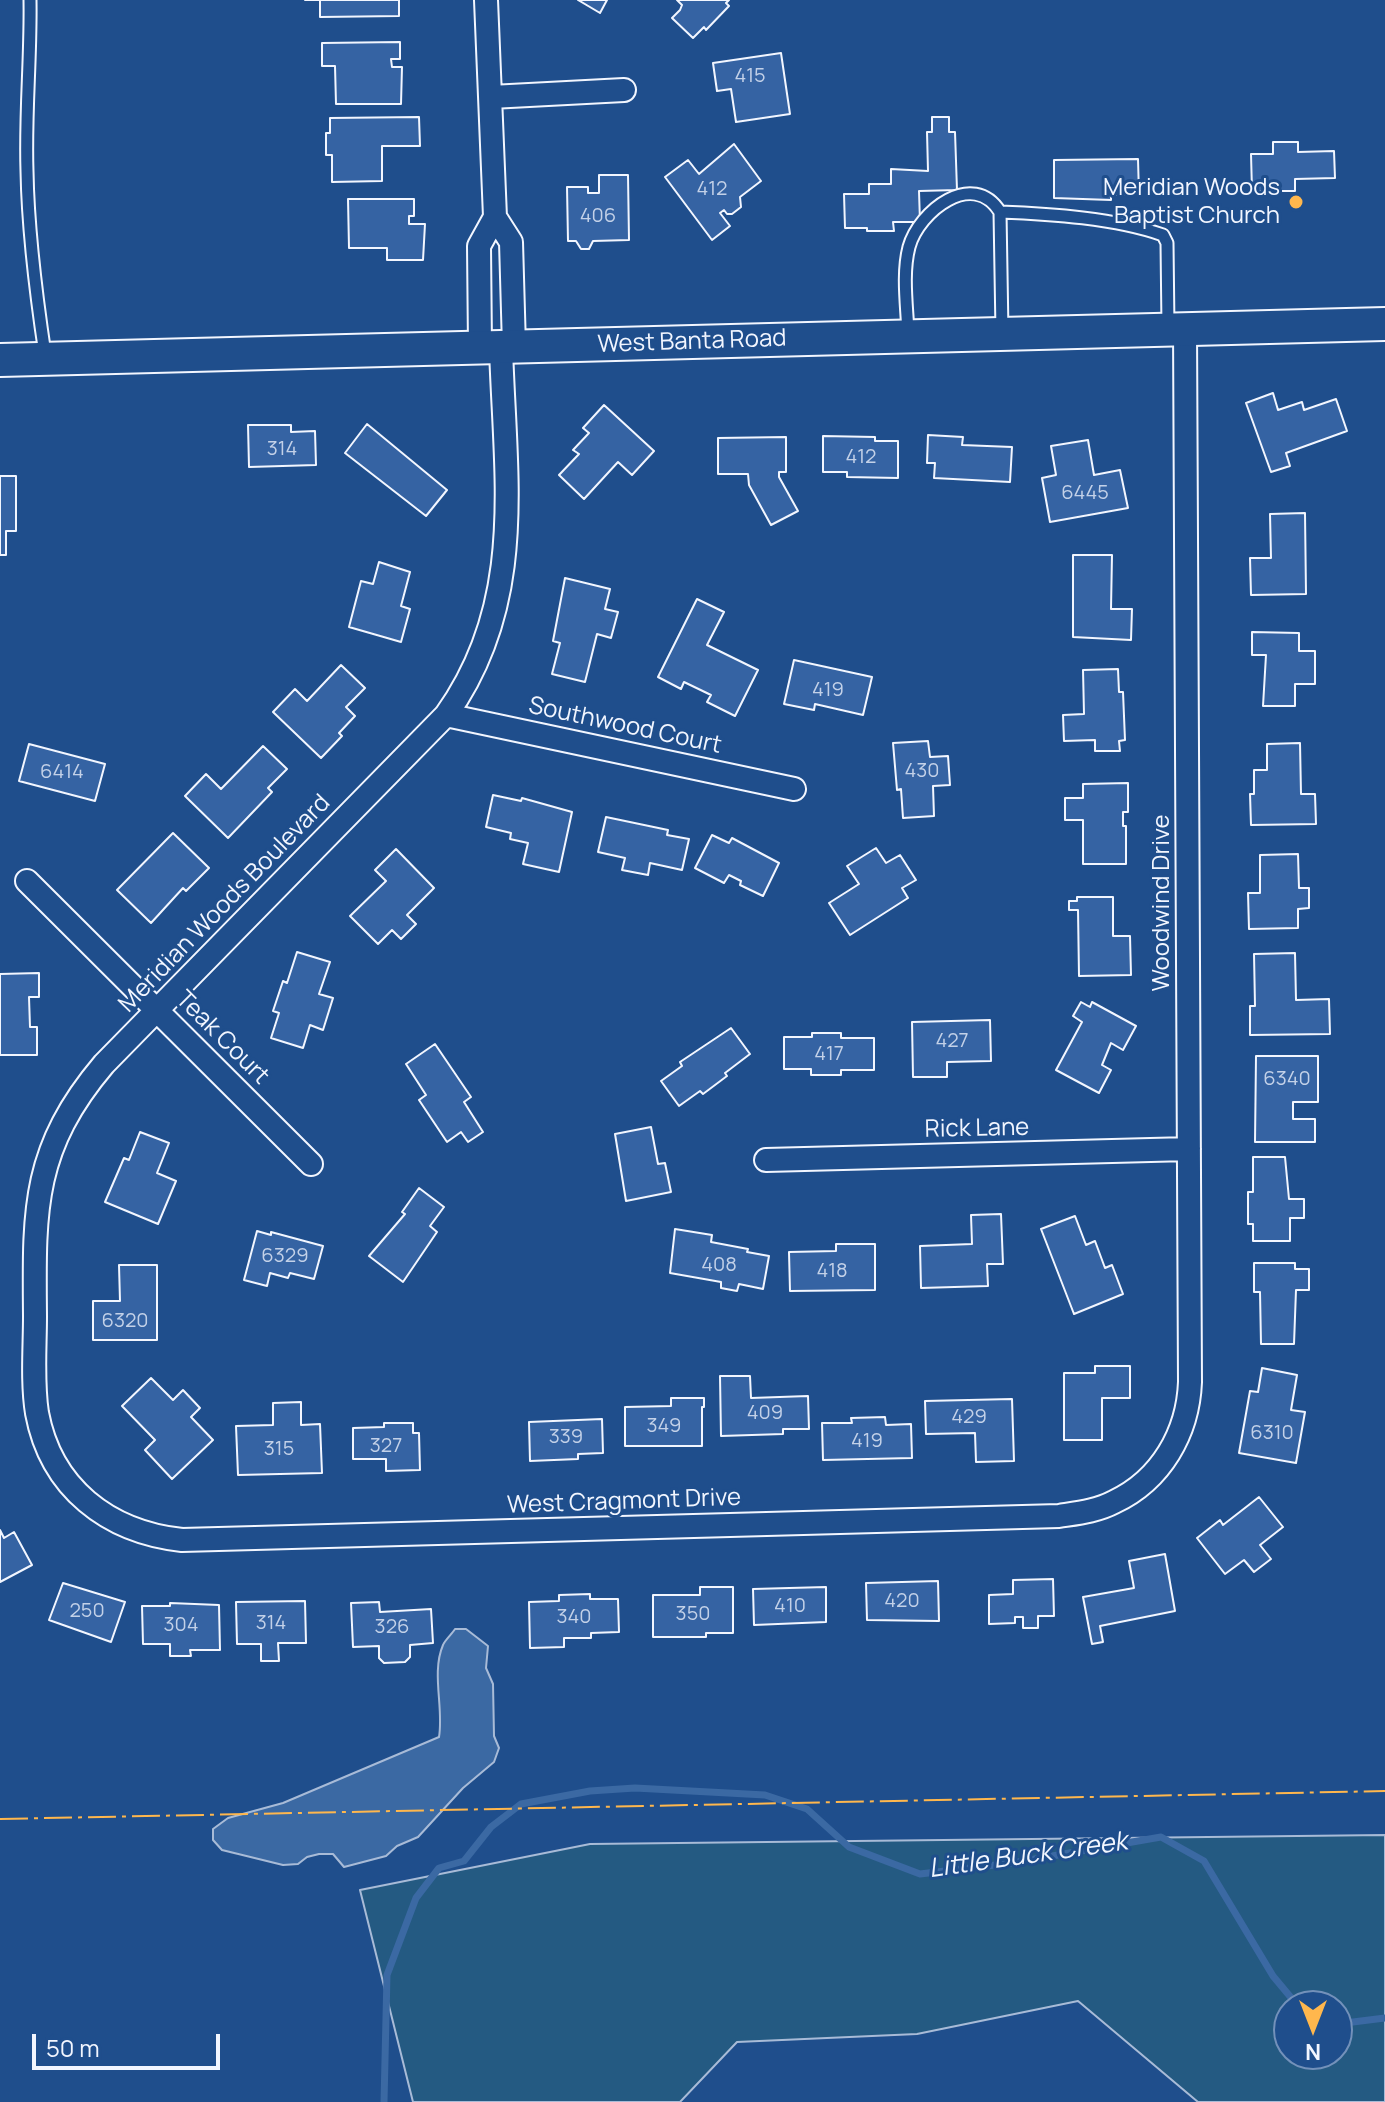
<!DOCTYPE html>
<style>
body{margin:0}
#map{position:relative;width:1385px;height:2102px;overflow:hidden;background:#1f4e8c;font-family:Manrope,sans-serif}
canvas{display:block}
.north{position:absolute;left:1273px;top:1990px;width:80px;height:80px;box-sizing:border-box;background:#1f4e8c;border:2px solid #7391ba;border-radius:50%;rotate:180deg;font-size:22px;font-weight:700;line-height:32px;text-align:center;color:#f2f6ff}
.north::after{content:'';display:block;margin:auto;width:28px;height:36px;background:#ffb74d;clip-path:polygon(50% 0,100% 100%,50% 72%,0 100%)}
.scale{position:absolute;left:32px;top:2034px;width:188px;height:36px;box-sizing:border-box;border:4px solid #f2f6ff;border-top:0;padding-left:10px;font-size:24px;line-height:28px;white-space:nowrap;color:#f2f6ff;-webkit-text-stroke:6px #1f4e8c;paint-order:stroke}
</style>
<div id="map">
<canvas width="1385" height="2102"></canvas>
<div class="north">N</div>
<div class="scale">50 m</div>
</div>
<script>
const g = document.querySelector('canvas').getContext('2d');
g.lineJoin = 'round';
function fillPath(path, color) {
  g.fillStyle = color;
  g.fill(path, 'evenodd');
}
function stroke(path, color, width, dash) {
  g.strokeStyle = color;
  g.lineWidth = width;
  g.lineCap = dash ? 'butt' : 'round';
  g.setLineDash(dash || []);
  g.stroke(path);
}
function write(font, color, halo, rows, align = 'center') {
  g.font = font + ' Manrope,sans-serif';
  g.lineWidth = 6;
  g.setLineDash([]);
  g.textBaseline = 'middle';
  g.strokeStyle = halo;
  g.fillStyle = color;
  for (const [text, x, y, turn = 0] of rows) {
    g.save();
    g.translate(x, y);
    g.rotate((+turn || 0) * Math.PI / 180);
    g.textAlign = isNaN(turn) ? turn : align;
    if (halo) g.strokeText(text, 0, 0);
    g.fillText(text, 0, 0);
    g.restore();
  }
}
const green = new Path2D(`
 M1385,1835V2102H1198L1078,2001L917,2034L737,2042L680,2102H413L360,1890L590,1844ZM1289,2006H1337V2054H1289Z`);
fillPath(green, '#245a82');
stroke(green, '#a8bbd7', 2);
const water = new Path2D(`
 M455,1629H466L488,1646L486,1668L493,1684L494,1736L499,1748L494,1762L463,1788L418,1837L397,1846L386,1856L344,1867L333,1854H319L307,1857L298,1864L283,1865L222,1850L213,1840V1829L228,1818L283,1803L439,1737C444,1708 431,1673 443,1645C445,1640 452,1634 455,1629Z`);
fillPath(water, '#3b69a3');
stroke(water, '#a8bbd7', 2);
stroke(new Path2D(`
 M1337,2024L1385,2018
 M384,2102L387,1975L416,1898L439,1868L464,1861L491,1827L521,1804L590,1791L635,1788L765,1795L807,1809L849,1847L920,1874L1012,1863L1161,1837L1204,1861L1273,1976L1298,2006`), '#3b69a3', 7);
const building = new Path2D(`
 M305,0H399V16L320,17V0Z
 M578,0H607L600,13Z
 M677,0H729L726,3L729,6L706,30L704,27L693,38L672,18L680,10L682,5Z
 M400,42V59H391L392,67H402L401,104H336L335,66H322V43Z
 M781,53L790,114L736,122L731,89L717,91L713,63Z
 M419,117L420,146H382V181L332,182V155H326V133H330V118Z
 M932,117H949V132H955L957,190L919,191L920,222H893L894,231H867V228H845L844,194H869V184H891V169L928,171L927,132H932Z
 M1273,142H1298V152L1334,151L1335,178L1295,179V191H1252L1251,154H1273Z
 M734,144L761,181L740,197L741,207L732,214H727L724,210L720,213L730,226L712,240L665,177L688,160L699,174Z
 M1138,159L1139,195H1111V200L1054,198V160Z
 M599,175H628L629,240L593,241L589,249H581L576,241H568L567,187H588V193H599Z
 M348,199H414V216H409V224H425L423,260H387V248H349Z
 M1273,393L1278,410L1302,402L1304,410L1336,399L1347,431L1286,453L1290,466L1271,472L1246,403Z
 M604,405L654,451L632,475L618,462L584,499L559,475L579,454L573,450L589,433L583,428Z
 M367,424L447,490L426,516L345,453Z
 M248,425H291V432L315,431L316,465L249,467Z
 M928,435L963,437L962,445L1012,447L1010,482L934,478L935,463H927Z
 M823,436L875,437V441H898V478L847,477V472H823Z
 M786,437V472H779V477L798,511L771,525L749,485L748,474H718V438Z
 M1088,440L1094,475L1120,470L1128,508L1050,522L1042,478L1056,475L1051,446Z
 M0,476H16V531H6V555H0Z
 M1305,513L1306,594L1251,595L1250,558H1271L1270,514Z
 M1073,555H1112L1111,609H1132L1131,640L1073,637Z
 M379,562L410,572L401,606L410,609L401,642L349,627L361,581L373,584Z
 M565,578L610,589L605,609L618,612L611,638L597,634L585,682L552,674L560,643L553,641Z
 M697,599L724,612L707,645L758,670L735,716L707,702L711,695L684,682L681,689L658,677Z
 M1252,632L1299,633V651H1315V684H1295V706H1263L1266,655H1252Z
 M794,660L872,677L863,715L815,704L814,710L784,704Z
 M341,665L365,688L346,707L355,716L339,733L342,736L321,758L273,712L295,689L307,701Z
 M1118,669L1119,692H1123L1125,740L1119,741L1120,751H1095V740L1064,741L1063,715L1084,714L1083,670Z
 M928,741L930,757L948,756L950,785L933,786L934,816L903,818L901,789L897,790L893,743Z
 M1300,743L1301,794H1315L1316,824L1251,825L1250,794H1254V770H1267V744Z
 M29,744L105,764L95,801L19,781Z
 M263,746L287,769L268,788L272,792L228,838L185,796L206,774L221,789Z
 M1128,783V812H1123V826H1126V864H1083V820H1065V798H1083V784Z
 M493,795L521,801L522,798L572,812L559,872L523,864L528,843L510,839L511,833L486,827Z
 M606,817L668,830L667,835L689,839L682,870L650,863L648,875L622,870L625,858L598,852Z
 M173,833L209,868L186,891L183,888L151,923L117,890Z
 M712,835L729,843L732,838L779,863L763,896L740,885L741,881L729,875L724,883L695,868Z
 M876,848L886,863L900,855L916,880L902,888L908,898L850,935L829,903L859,884L847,866Z
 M396,849L434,888L407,915L416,924L401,939L392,930L378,944L350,916L386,881L375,870Z
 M1298,854L1299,888H1309V908L1298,909V928L1249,929L1248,893H1260V855Z
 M1077,897H1113V936H1130L1131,975L1079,976L1078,910H1069V901H1077Z
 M297,952L330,962L319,994L333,998L323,1030L310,1025L303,1048L271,1038L279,1013L273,1011L283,981L287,983Z
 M1295,953L1296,1000L1329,999L1330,1034L1250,1035V1006H1255L1254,954Z
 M39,973V997H29L30,1027H37V1055H0V974Z
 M1081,1002L1090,1007L1092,1002L1136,1026L1123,1050L1111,1043L1102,1065L1111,1070L1099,1093L1056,1070L1082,1022L1073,1016Z
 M990,1020L991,1061L947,1062V1077H913L912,1022Z
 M731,1028L750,1054L725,1073L727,1076L703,1094L700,1091L679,1106L661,1081L682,1066L680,1062Z
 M812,1033H841V1038H874V1070H841V1075H811V1069H784V1037H812Z
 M435,1044L471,1097L464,1102L483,1132L468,1142L461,1132L447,1142L419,1100L426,1095L406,1064Z
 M1256,1056H1318V1102H1293V1119H1315V1142H1255Z
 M651,1127L658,1164L665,1163L671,1192L626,1201L615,1134Z
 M140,1132L169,1143L157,1173L176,1181L158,1224L105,1202L124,1158L129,1160Z
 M1253,1157H1285L1289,1199H1304V1218H1290V1241H1253V1224H1248V1192H1253Z
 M419,1188L444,1207L430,1226L437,1232L403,1282L369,1256L405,1214L402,1212Z
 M1001,1214L1003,1264H987L988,1286L921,1288L920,1246L972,1244L971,1215Z
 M1075,1216L1086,1245L1095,1241L1105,1268L1112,1265L1123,1294L1074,1314L1041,1229Z
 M675,1229L712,1235L711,1242L748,1249L747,1252L769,1256L763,1289L739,1284L737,1291L721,1288V1282L670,1273Z
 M257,1231L271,1235V1232L323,1246L314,1279L290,1273L288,1278L270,1273L267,1286L244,1280Z
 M836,1244H875V1290L790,1291L789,1252L836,1251Z
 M1254,1263H1295V1269H1309V1290H1296L1294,1344H1261L1260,1292H1254Z
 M119,1265H157V1340H93V1301H120Z
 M1095,1366H1130V1398H1102V1440H1064V1373H1095Z
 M1262,1368L1297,1375L1291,1410L1305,1412L1296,1463L1239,1453L1250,1391L1258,1392Z
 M720,1376H750L751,1398L808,1396L809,1429H783V1434L721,1436Z
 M151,1378L173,1400L183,1390L200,1408L191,1417L213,1440L172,1479L145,1450L155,1440L122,1406Z
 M671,1398H704V1407H702V1446H625V1407L671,1406Z
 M1012,1399L1014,1461L976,1462L975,1433L926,1434L925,1401Z
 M301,1402V1425L320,1424L322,1473L238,1475L236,1426L273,1425V1403Z
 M885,1417L886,1425L911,1424L912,1458L823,1460L822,1423H852L851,1418Z
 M602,1419L603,1453L578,1454V1459L530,1461L529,1422Z
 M384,1423H413V1433H419L420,1470L386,1471V1459H353V1428L384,1427Z
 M1259,1497L1283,1527L1260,1545L1271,1559L1254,1572L1244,1560L1225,1574L1197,1538L1220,1520L1223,1525Z
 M0,1530L4,1538L14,1532L32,1565L0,1582Z
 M1165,1554L1175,1611L1100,1626L1103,1642L1092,1644L1083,1597L1134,1588L1129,1561Z
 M1053,1579L1054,1616H1038V1628H1023V1617H1015V1623L989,1624V1595L1013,1594V1580Z
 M938,1581L939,1621L867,1620L866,1583Z
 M63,1583L125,1602L111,1642L49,1620Z
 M700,1587H733V1633H706V1637H653V1595H700Z
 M826,1587V1622L754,1625L753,1589Z
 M590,1594V1599H618L619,1632L591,1633V1638H564V1647L530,1648L529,1602L559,1601V1595Z
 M305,1601L306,1643H278L279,1661H261V1644H237L236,1602Z
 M379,1602L380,1612L431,1609L433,1643L410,1645V1657L405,1662L384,1663L379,1658V1646L353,1647L351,1603Z
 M170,1603L219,1605L220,1650H190L191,1656H170V1644H143L142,1606H170Z`);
fillPath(building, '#3563a3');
stroke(building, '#f2f6ff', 2);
const lane = new Path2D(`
 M30,0C31,57 25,114 27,171C28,233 36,294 45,354
 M1000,212C1051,214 1115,218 1163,235L1167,243L1168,327
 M908,334C907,306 902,274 909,247C919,211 973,169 1000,212L1002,332`);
const street = new Path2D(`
 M486,0L495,217L511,242L514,347
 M491,97L624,90
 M480,347L479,246L495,217
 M501,348C505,478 527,602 446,715L104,1064C32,1149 34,1210 35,1316C35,1347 32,1382 37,1413C51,1488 108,1532 182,1540L1059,1516C1078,1513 1097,1511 1114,1502C1161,1480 1188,1433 1190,1382L1185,327
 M446,715L794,789
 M27,881L311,1164
 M766,1160L1189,1149`);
const secondary = new Path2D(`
 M0,360L1385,324`);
stroke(lane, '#f2f6ff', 15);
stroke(street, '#f2f6ff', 26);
stroke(secondary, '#f2f6ff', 36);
stroke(lane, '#1f4e8c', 11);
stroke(street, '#1f4e8c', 22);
stroke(secondary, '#1f4e8c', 32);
stroke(new Path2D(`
 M0,1819L1385,1791`), '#ffb74d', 2, [28, 6, 4, 6]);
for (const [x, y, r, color] of [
 [1296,202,8,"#ffb74d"]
]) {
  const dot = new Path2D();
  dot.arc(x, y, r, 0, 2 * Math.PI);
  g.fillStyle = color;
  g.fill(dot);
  stroke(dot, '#1f4e8c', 3);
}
write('20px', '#c3d1e8', null, [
 ["415",750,76],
 ["412",712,189],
 ["406",598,216],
 ["314",282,449],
 ["412",861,457],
 ["6445",1085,493],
 ["419",828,690],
 ["430",922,771],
 ["6414",62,772],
 ["427",952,1041],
 ["417",829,1054],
 ["6340",1287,1079],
 ["6329",285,1256],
 ["408",719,1265],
 ["418",832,1271],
 ["6320",125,1321],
 ["409",765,1413],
 ["429",969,1417],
 ["349",664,1426],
 ["6310",1272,1433],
 ["339",566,1437],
 ["419",867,1441],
 ["327",386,1446],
 ["315",279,1449],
 ["420",902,1601],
 ["410",790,1606],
 ["250",87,1611],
 ["350",693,1614],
 ["340",574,1617],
 ["314",271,1623],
 ["304",181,1625],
 ["326",392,1627]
]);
write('24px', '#f2f6ff', '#1f4e8c', [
 ["Meridian Woods",1280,188],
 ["Baptist Church",1280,216]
], 'right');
write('24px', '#f2f6ff', '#1f4e8c', [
 ["West Banta Road",692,342,-2],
 ["Southwood Court",625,726,12],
 ["Woodwind Drive",1162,903,-90],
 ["Meridian Woods Boulevard",225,904,-46],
 ["Teak Court",222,1038,45],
 ["Rick Lane",977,1129,-1],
 ["West Cragmont Drive",624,1502,-2]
]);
write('italic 26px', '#f2f6ff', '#1f4e8c', [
 ["Little Buck Creek",1028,1856,-8]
]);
</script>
